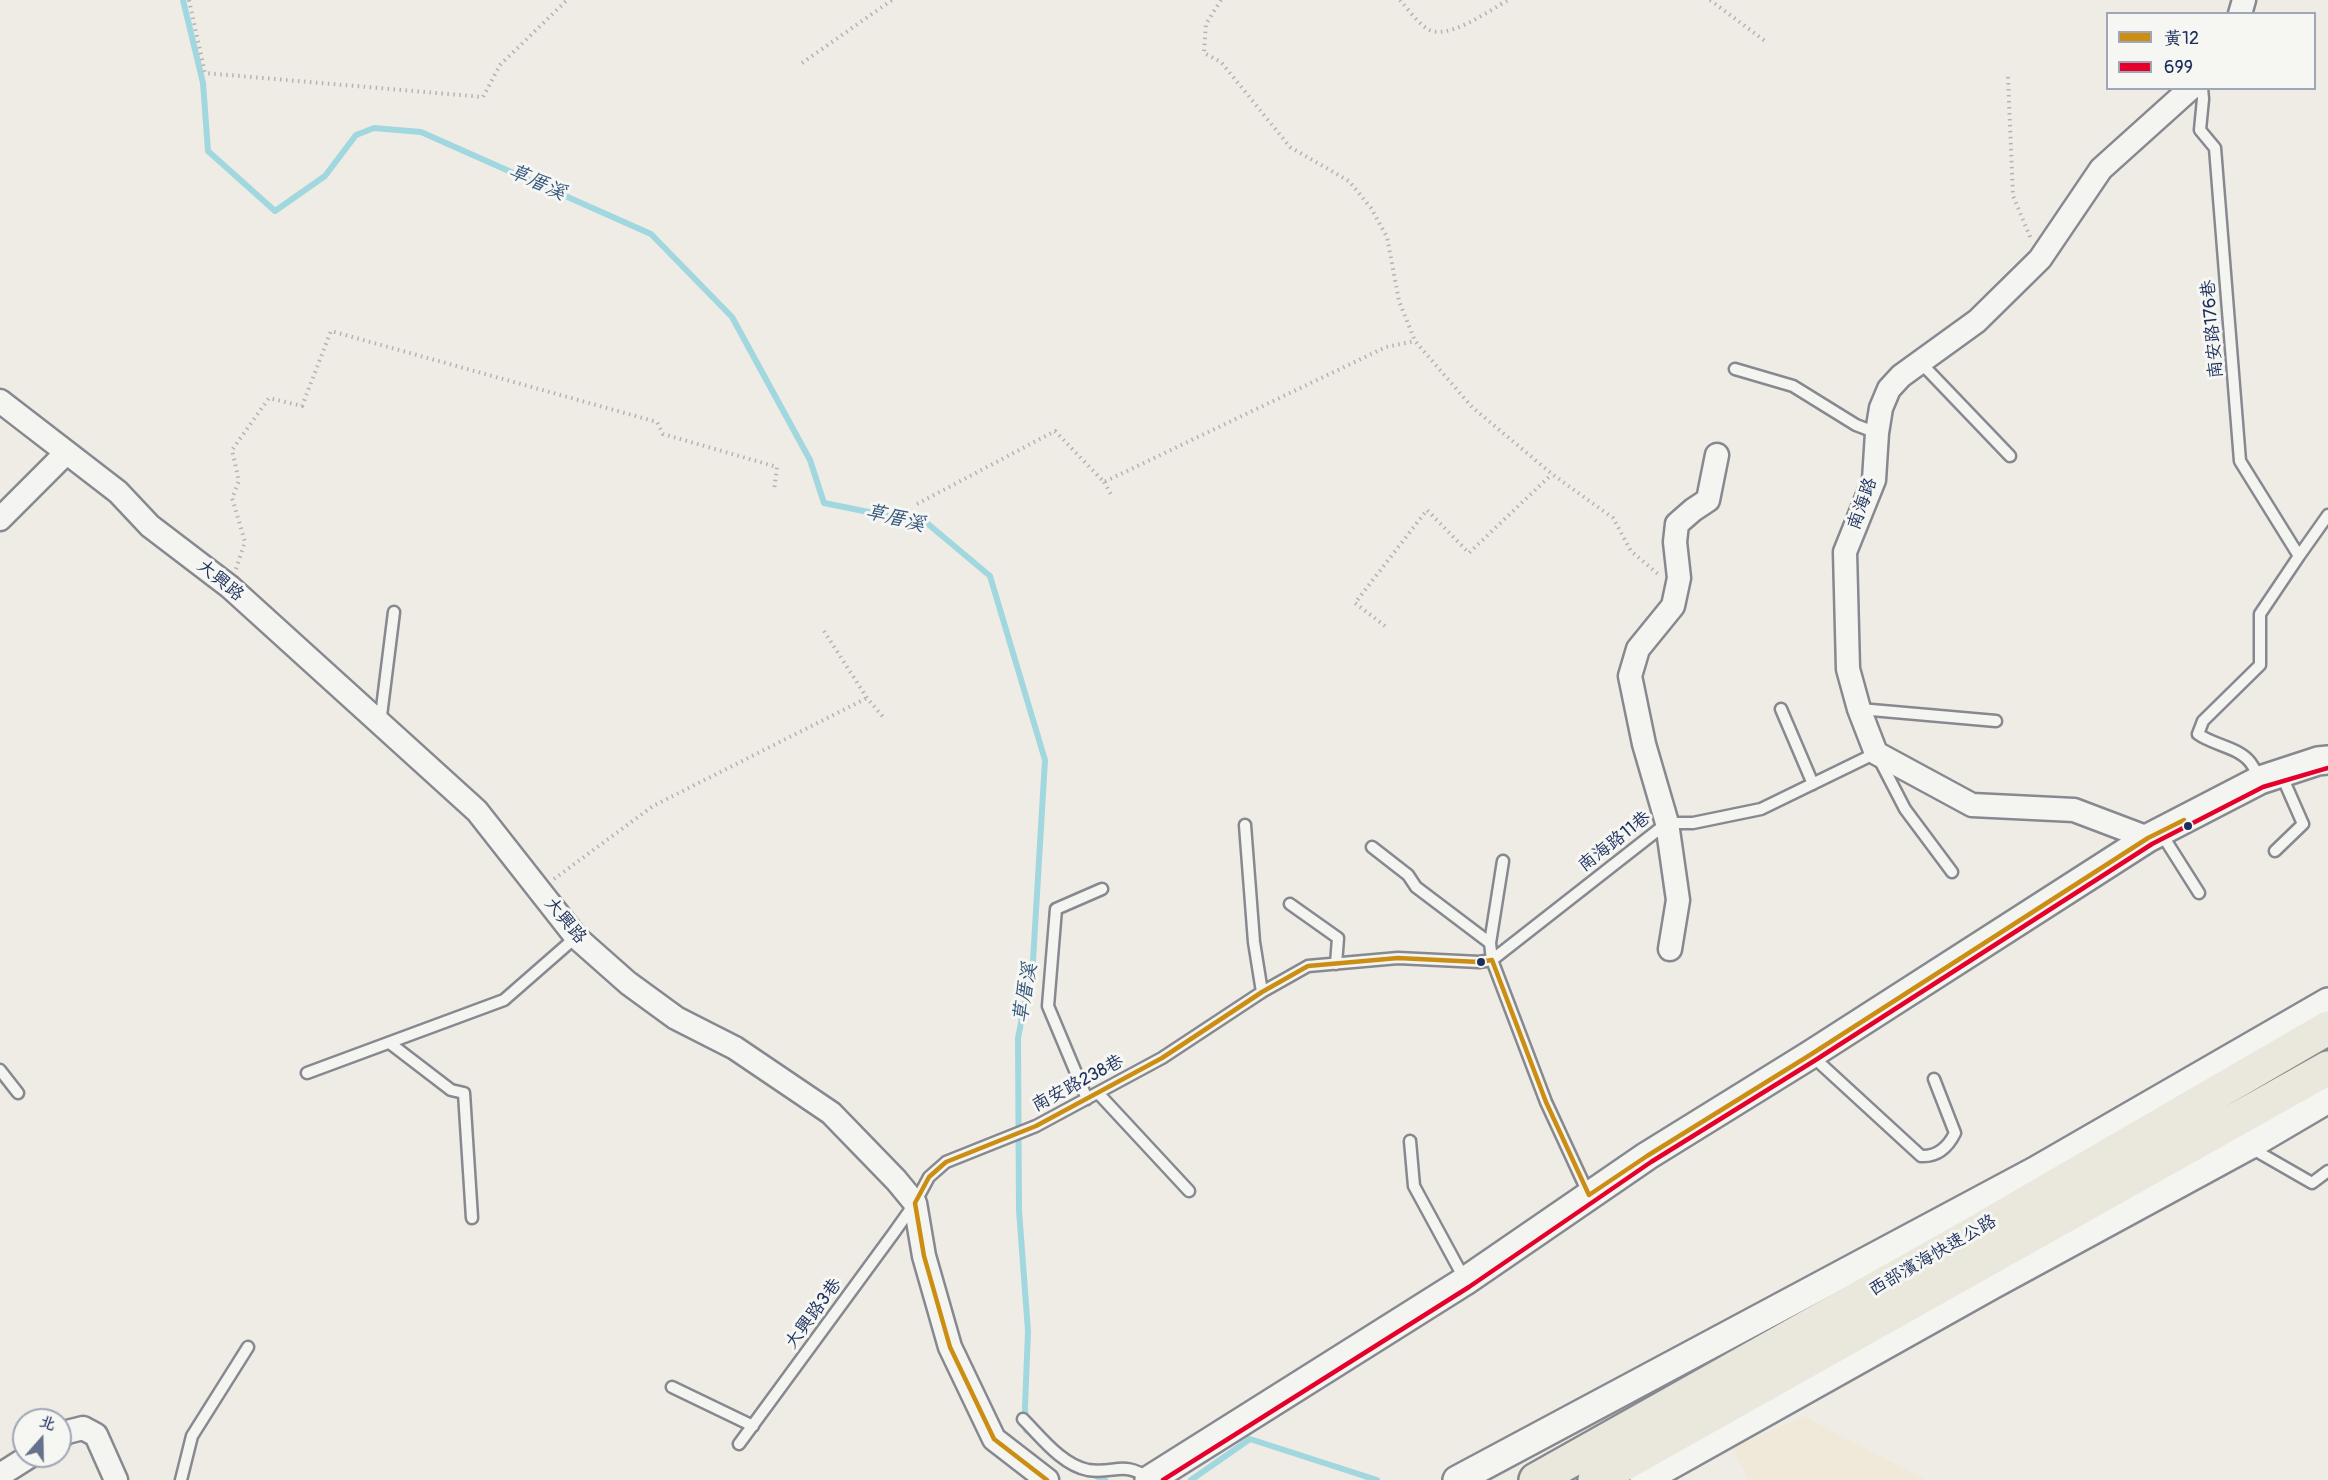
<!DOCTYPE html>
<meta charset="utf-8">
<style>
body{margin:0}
#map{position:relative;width:2328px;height:1480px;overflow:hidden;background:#efece5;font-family:Pangolin,"LXGW WenKai TC",sans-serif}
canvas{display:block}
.legend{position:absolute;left:2106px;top:12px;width:210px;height:78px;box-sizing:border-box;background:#f6f6f2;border:2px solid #9ea6b7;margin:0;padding:8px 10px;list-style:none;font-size:18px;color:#1b2f5e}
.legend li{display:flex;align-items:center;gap:12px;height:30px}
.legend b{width:30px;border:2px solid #9ea6b7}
.north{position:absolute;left:12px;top:1408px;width:60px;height:60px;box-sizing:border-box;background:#f6f6f2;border:2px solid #9ea6b7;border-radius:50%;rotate:20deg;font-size:16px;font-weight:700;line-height:24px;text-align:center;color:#1b2f5e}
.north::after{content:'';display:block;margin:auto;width:21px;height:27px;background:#65718d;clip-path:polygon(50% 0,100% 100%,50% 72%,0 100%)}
</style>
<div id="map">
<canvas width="2328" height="1480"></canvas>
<ul class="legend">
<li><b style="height:8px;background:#cb8e13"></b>黃12</li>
<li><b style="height:8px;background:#e4002b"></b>699</li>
</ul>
<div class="north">北</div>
</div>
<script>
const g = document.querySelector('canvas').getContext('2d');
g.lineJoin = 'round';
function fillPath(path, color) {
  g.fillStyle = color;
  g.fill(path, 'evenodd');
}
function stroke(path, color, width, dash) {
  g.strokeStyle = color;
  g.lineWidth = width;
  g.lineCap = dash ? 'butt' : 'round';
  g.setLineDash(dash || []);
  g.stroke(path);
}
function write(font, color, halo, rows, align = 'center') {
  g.font = font + ' Pangolin,"LXGW WenKai TC",sans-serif';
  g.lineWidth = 6;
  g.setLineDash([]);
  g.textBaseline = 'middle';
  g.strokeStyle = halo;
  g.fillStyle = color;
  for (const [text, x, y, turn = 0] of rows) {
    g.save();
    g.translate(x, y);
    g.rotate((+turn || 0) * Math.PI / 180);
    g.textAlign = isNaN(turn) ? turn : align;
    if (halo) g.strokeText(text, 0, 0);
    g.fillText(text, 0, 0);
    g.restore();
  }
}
fillPath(new Path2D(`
 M1803,1416L1847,1439L1926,1480H1749L1733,1448Z`), '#f0e8d8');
stroke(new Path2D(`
 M183,0L203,83L208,151L275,211L325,176L356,135L374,128L421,132L651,234L732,317L810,460L824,503L928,524L990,576L1045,760L1033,961L1018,1038L1019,1210L1028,1331L1025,1407L1026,1430L1034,1436
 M1089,1473L1105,1480
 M1191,1480L1250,1439L1377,1480`), '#a1d7df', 6);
const service = new Path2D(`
 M2202,88L2203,99L2200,130L2215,148L2240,461L2299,556L2260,614V665L2203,721L2198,734C2213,745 2238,747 2250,762C2254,767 2257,774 2260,779
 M1920,362L2010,456
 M1735,369L1793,386L1856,425L1877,433
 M2299,556L2328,515
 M1781,709L1813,784
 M1860,709L1996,721
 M380,724L394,612
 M1245,825L1254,942L1262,992
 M2161,833L2199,893
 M1372,847L1408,875L1416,887L1490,943L1492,960L1546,1102L1589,1195
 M2275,851L2303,824L2281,774
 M1290,904L1338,938L1336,964
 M1490,943L1503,861
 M391,1044L451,1090L464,1093L472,1218
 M1811,1055L1921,1156C1938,1157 1948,1147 1955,1133L1934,1079
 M0,1070L18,1093
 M307,1073L504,1000L576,937
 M1098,1093L1189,1191
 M1087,1099L1048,1006L1056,909L1102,889
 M1410,1141L1414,1186L1465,1280
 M2251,1148L2312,1183L2328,1171
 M672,1387L753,1426
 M1023,1419C1041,1437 1062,1465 1088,1470C1116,1474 1123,1460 1150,1479
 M739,1444L893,1234L915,1203L929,1177L946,1162L1036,1126L1162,1058L1262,992L1308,966L1398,958L1479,962L1492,960L1667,823H1693L1761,809L1876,753L1905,809L1952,872
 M181,1480L192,1436L248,1347`);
const minor = new Path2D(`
 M2240,14L2244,0
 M0,401L118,492L150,526L230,587L477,811L576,937L628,983L676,1018L735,1048L831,1113L896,1180L915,1203L924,1256L950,1347L994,1439L1047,1480
 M0,519L66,453
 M2148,838L2074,810L1972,805L1876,753L1859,709L1848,669L1845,552L1874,480L1877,433L1881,408L1889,389L1901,376L1977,321L2040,259L2101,169L2191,88
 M1670,949L1678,900L1667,823L1644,744L1630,676L1638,649L1673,606L1679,578L1675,542L1677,524L1693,510L1708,500L1717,455
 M60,1437L67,1432L83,1428L96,1435L116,1480
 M0,1475L30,1456`);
const tertiary = new Path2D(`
 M1149,1480L1465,1281L1647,1156L1810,1055L2148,838L2260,780L2318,761L2328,760
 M1457,1480L2035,1171L2328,1002
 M1644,1480L1992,1285L2248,1146L2328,1099`);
const trunk = new Path2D(`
 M1536,1480L1961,1241L2328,1028
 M1595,1480L2328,1068`);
stroke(service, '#86898f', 15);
stroke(minor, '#86898f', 27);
stroke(tertiary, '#86898f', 32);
stroke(trunk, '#86898f', 38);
stroke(new Path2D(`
 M189,0L205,73L483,97L500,65L567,0
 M1221,0L1206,24L1204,53L1221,62L1290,147L1349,181L1371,208L1387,237L1399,301L1415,341L1472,407L1552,474L1613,518L1631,551L1658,574
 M1400,0C1408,9 1416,21 1426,28C1445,43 1490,10 1508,0
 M1710,0L1765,41
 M802,63L892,0
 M2008,77L2013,196L2031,239
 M1104,482L1112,496
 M917,504L1055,431L1104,482L1386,347L1415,341
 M236,569L245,542L232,498L239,481L232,450L269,398L302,406L331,331L657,422L663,434L777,467L774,491
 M1385,626L1355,603L1427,510L1469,553L1552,474
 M824,631L867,698L884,718
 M554,879L653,806L867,698`), '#b1b3b7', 4, [1.5, 4.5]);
stroke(service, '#f4f4f1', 10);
stroke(minor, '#f4f4f1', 22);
stroke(tertiary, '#f4f4f1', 27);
stroke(trunk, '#eae7dc', 33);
stroke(new Path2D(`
 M1492,960L1546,1102L1589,1195
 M1589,1195L1647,1156L1810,1055L2148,838L2184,820
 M915,1203L929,1177L946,1162L1036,1126L1162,1058L1262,992L1308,966L1398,958L1479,962L1492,960
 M915,1203L924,1256L950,1347L994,1439L1047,1480`), '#cb8e13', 4.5);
stroke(new Path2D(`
 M1163,1480L1469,1287L1651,1162L1814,1061L2152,844L2263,787L2328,768`), '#e4002b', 4.5);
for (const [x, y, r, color] of [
 [2188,826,5,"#1b2f5e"],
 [1481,962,5,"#1b2f5e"]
]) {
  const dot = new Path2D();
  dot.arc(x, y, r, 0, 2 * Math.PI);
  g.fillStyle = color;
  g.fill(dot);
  stroke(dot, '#f6f6f2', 2);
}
write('18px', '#1b2f5e', '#f6f6f2', [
 ["南安路176巷",2213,329,-95],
 ["南海路",1863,504,-70],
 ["大興路",220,581,39],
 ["南海路11巷",1615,842,-38],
 ["大興路",565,921,50],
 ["南安路238巷",1078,1084,-28],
 ["西部濱海快速公路",1933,1256,-30],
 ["大興路3巷",814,1314,-54]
]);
write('italic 20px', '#34577e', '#f6f6f2', [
 ["草厝溪",537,183,24],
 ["草厝溪",895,519,14],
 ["草厝溪",1026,993,-80]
]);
</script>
